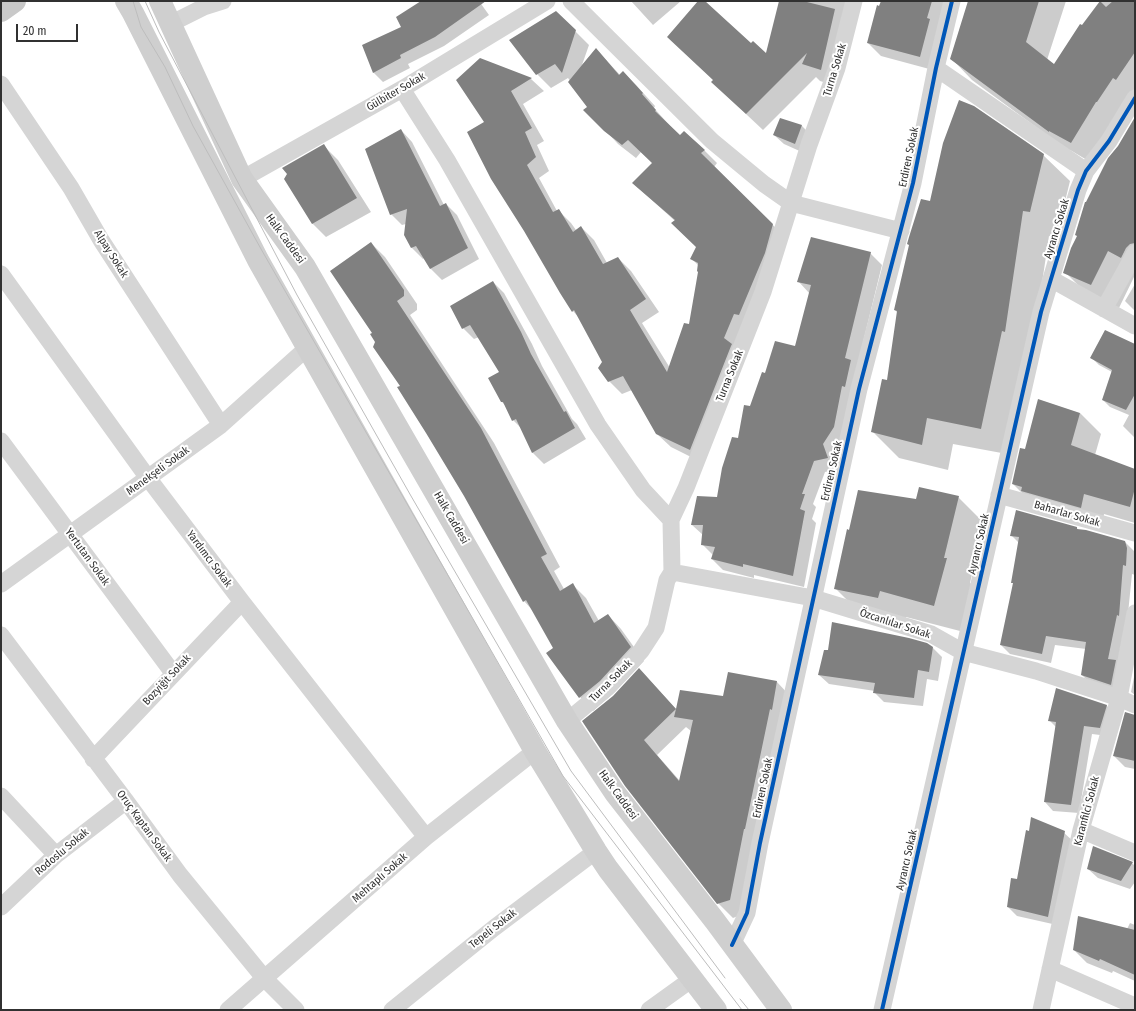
<!DOCTYPE html>
<meta charset="utf-8">
<style>
body{margin:0}
#map{position:relative;width:1136px;height:1011px;overflow:hidden;background:#fff;font-family:"Fira Sans Condensed",sans-serif}
canvas{display:block}
.frame{position:absolute;inset:0;border:2px solid #313131;pointer-events:none}
.scale{position:absolute;left:16px;top:24px;width:62px;height:18px;box-sizing:border-box;border:2px solid #313131;border-top:0;padding-left:5px;font-size:12px;line-height:14px;white-space:nowrap;color:#313131;-webkit-text-stroke:3px #fff;paint-order:stroke}
</style>
<div id="map">
<canvas width="1136" height="1011"></canvas>
<div class="frame"></div>
<div class="scale">20 m</div>
</div>
<script>
const g = document.querySelector('canvas').getContext('2d');
g.lineJoin = 'round';
function fillPath(path, color) {
  g.fillStyle = color;
  g.fill(path, 'evenodd');
}
function stroke(path, color, width, dash) {
  g.strokeStyle = color;
  g.lineWidth = width;
  g.lineCap = dash ? 'butt' : 'round';
  g.setLineDash(dash || []);
  g.stroke(path);
}
function write(font, color, halo, rows, align = 'center') {
  g.font = font + ' "Fira Sans Condensed",sans-serif';
  g.lineWidth = 4;
  g.setLineDash([]);
  g.textBaseline = 'middle';
  g.strokeStyle = halo;
  g.fillStyle = color;
  for (const [text, x, y, turn = 0] of rows) {
    g.save();
    g.translate(x, y);
    g.rotate((+turn || 0) * Math.PI / 180);
    g.textAlign = isNaN(turn) ? turn : align;
    if (halo) g.strokeText(text, 0, 0);
    g.fillText(text, 0, 0);
    g.restore();
  }
}
fillPath(new Path2D(`
 M422,1H479L489,15L444,46L408,64L410,68L383,82L374,73L363,46L402,28Z
 M631,1H681L653,25Z
 M699,1H703L751,44L766,55L780,1H857L837,86L820,81L816,77L763,130L729,98L714,80Z
 M882,1H948L933,70L881,56L868,43Z
 M969,1H1066L1047,60L1054,65L1101,1H1135V99L1092,163L1070,150V152L972,80L951,58Z
 M575,31L589,45L582,65L596,49L620,75L623,72L636,85L655,106L654,108L680,137L684,133L704,150L717,163L714,167L786,238L703,463L671,447L657,434L632,390L622,394L609,381L603,362L580,319L573,311L486,122L480,59L531,79L544,91L523,104L544,141L537,145L549,171L539,178L557,211L558,210L571,223L576,230L581,227L594,240L607,263L618,258L631,271L659,312L642,323L670,368L690,325L699,272V266L692,259L697,247L675,221L633,183L653,163L641,152L636,158L618,144L605,130L568,78L551,88L537,74L511,41Z
 M781,119L802,126L811,135L804,153L784,144L774,135Z
 M1135,119V277H1134L1118,310L1091,298L1065,272L1118,147Z
 M401,130L412,142L444,205L446,204L457,215L479,259L442,280L431,269L424,258L423,259L412,248L406,224L402,225L391,214Z
 M324,146L338,160L371,212L326,237L312,223Z
 M1043,155L1070,181L1056,238L1049,236L1031,357L1007,454L953,444L948,470L899,458L873,432L888,381L898,313L895,310L930,203Z
 M371,243L385,257L417,304V310L410,315L494,443L560,567L554,571L564,589L573,585L586,598L599,621L608,615L621,629L644,661L615,692L593,711L580,697L548,653L555,648L534,612L524,601L465,496L377,342L373,334Z
 M870,253L882,265L857,367L845,438L834,456L839,469L825,472L813,504L816,507L812,519L816,523L804,587L754,575V578L723,570L712,559L713,555L702,544L703,535L692,525L718,498L750,407L766,374L796,347L810,294L799,282Z
 M493,282L504,293L532,344L542,366L572,419L577,424L586,439L544,464L533,453L522,429L513,420L506,406L502,402L501,373L479,337L474,339L463,328Z
 M1135,284V311L1125,301Z
 M1135,346L1134,416L1135,438L1123,426L1129,415L1110,407L1103,400L1112,372L1099,365L1092,358Z
 M1080,413L1101,434L1095,455L1135,470V523L1104,514L1102,528L1034,505L1013,484L1026,451Z
 M958,497L984,523L970,583L973,585L960,631L906,617L904,624L861,614L835,588L849,531Z
 M1077,528L1078,530L1125,542L1134,551L1135,553V575L1132,574L1120,693L1091,684L1082,675L1086,649L1055,645L1051,663L1010,654L1001,645L1014,584L1012,582L1019,543L1011,535Z
 M933,648L942,657L938,681L927,679L923,706L884,702L874,692L875,691L829,684L819,675Z
 M639,669L677,710L724,698L729,673L777,682L791,697L743,914L733,918L718,903L614,696ZM686,727L691,731L680,781L657,755Z
 M1135,672V695L1131,692Z
 M1106,705L1115,714L1108,736L1092,734L1079,813L1053,811L1045,802L1056,727L1049,720Z
 M1135,715V769L1125,767L1114,756Z
 M1063,832L1073,841L1057,925L1017,916L1008,907L1018,881Z
 M1132,863L1135,866V882L1130,889L1098,878L1088,869Z
 M1130,923L1135,925V981L1113,971L1112,973L1087,963L1074,950L1127,929Z`), '#0003');
fillPath(new Path2D(`
 M421,1H486L435,37L400,55L401,58L373,73L362,45L401,27L396,17Z
 M698,1H705L751,43L753,41L766,53L779,1H803L835,9L821,70L802,64L807,53L746,114L711,82L713,80L667,37Z
 M881,1H932L927,18L930,19L920,57L867,43L877,5L879,6Z
 M968,1H1039L1026,42L1054,64L1080,24L1082,25L1100,1L1106,7L1113,1H1135V52L1116,80L1113,78L1097,102H1096L1071,143L1049,131V132L950,59Z
 M556,11L576,30L562,73L555,64L536,75L509,40Z
 M596,48L619,75L623,71L643,93L642,94L656,110L655,111L680,135L684,131L705,150L701,153L773,224L765,253L739,315L734,314L724,338L732,344L731,346L690,450L656,434L623,376L608,382L598,368L602,362L574,310L572,312L560,293L524,231L491,179L467,132L484,122L456,80L480,58L532,78L511,91L532,128L525,132L536,157L527,165L553,212L559,209L573,232L581,226L603,264L618,257L646,299L630,310L667,372L684,323L689,324L698,272L697,271L698,263L690,259L696,247L671,223L675,220L632,183L652,163L628,140L622,145L604,131L583,110L587,107L568,82Z
 M959,100L974,106L1044,154L1030,212L1023,211L1005,332L1002,331L981,429L927,418L922,445L871,432L882,379L887,380L897,311L894,310L909,245L907,244L909,237L921,199L930,201L943,143Z
 M1135,117V243L1130,244L1126,248L1121,258L1108,251L1091,285L1063,273L1071,248L1077,236L1075,235L1085,202H1086L1108,158L1118,146Z
 M780,118L802,125L795,144L773,135Z
 M401,129L440,206L446,203L468,248L430,269L416,246L411,248L404,235L407,209L390,215L365,149Z
 M324,144L357,198L312,224L284,179L287,174L282,168Z
 M811,237L871,252L845,358L851,360L845,387L842,386L834,427L823,444L828,458L814,461L802,494H805L800,509L805,511L793,576L743,564V567L711,559L715,547L701,545L703,525H691L697,496L717,497L722,468L732,437L738,438L744,405L750,406L762,372L765,373L775,341L795,346L811,285L797,282Z
 M371,242L404,290V296L397,301L481,428L547,554L541,557L560,591L573,583L594,623L608,614L631,647L600,681L579,698L546,653L553,648L526,600L523,602L464,496L426,433L397,387L400,386L373,347L375,342L370,334L372,333L330,271Z
 M493,281L521,332L531,354L564,412L566,411L575,428L532,453L516,419L512,421L503,402H501L488,378L499,372L470,325L462,329L450,306Z
 M1105,330L1135,344V394L1126,410L1102,400L1112,370L1090,358Z
 M1038,399L1080,413L1071,445L1135,469L1134,482L1135,488L1130,507L1084,494L1081,508L1021,491L1022,487L1012,484L1020,448L1025,449Z
 M919,487L959,496L944,558H947L934,606L880,591L878,598L834,589L847,529L849,530L858,490L916,499Z
 M1016,510L1077,527V529L1086,530L1125,541L1127,548L1126,566L1123,565L1119,616L1117,615L1108,659L1116,660L1111,685L1081,675L1086,642L1046,636L1042,654L1000,645L1013,583H1011L1019,537L1010,536Z
 M832,622L909,638L927,643L933,647L929,672L918,670L914,698L873,693L875,683L818,675L824,650H828Z
 M639,668L676,709L680,690L723,696L728,672L777,681L772,710L770,709L745,829H744L730,900L717,904L625,786L582,721L613,696ZM676,709L674,717L693,720L679,781L644,740Z
 M1056,688L1107,705L1100,728L1084,726L1071,805L1044,802L1056,722L1048,721Z
 M1125,712L1135,715V761L1113,756Z
 M1031,817L1065,831L1048,917L1007,907L1011,878L1017,879L1026,830L1029,831Z
 M1093,846L1133,862L1121,881L1087,869Z
 M1078,916L1135,930V975L1100,959L1099,961L1073,950Z`), '#808080');
stroke(new Path2D(`
 M571,1L712,141L764,184L791,203L901,231
 M170,24L204,7L223,1
 M936,68L1086,171
 M1,84L71,188L101,240L221,425
 M402,89L447,160L598,425L643,490L671,520
 M242,179L402,89L547,1
 M1,274L148,478L242,602L426,837
 M1051,279L1135,326
 M1104,309L1135,253
 M1,441L173,673
 M999,495L1135,533
 M672,572L813,598L931,634L963,652L1036,671L1119,698L1135,705
 M1,584L221,425L307,348
 M1,635L126,801L180,875L265,979L296,1010
 M567,721L607,688L641,651L656,628L667,580L672,572L671,520L686,488L763,292L809,145L837,68L854,1
 M93,759L242,602
 M1,796L56,855
 M1081,830L1135,853
 M1,907L56,855L126,801
 M732,945L747,913L760,843L859,389L913,183L936,68L952,1
 M1050,969L1135,1006
 M228,1010L426,837L535,751
 M392,1010L494,928L596,851
 M649,1010L692,979
 M882,1010L1041,312L1078,190L1086,171L1109,141L1135,98
 M1041,1010L1081,830L1119,698L1135,613`), '#d5d5d5', 17);
stroke(new Path2D(`
 M126,1L133,13L258,260L535,751L596,851L608,869L716,1010
 M160,1L242,179L305,267L567,721L615,793L715,921L781,1010`), '#cfcfcf', 22);
stroke(new Path2D(`
 M1,11L15,1`), '#c9c9c9', 22);
stroke(new Path2D(`
 M133,1L141,27L165,67L193,126L261,249L563,776L742,1010
 M145,1L159,32L297,295L411,496L571,771L725,978
 M740,999L749,1010`), '#bdbdbd', 1);
stroke(new Path2D(`
 M732,945L747,913L760,843L859,389L913,183L936,68L952,1
 M882,1010L1041,312L1078,190L1086,171L1109,141L1135,98`), '#0057b8', 4);
write('11px', '#313131', '#fff', [
 ["Turna Sokak",835,70,-73],
 ["Gülbiter Sokak",396,92,-30],
 ["Erdiren Sokak",909,157,-78],
 ["Ayrancı Sokak",1057,229,-73],
 ["Halk Caddesi",285,239,54],
 ["Alpay Sokak",111,254,58],
 ["Turna Sokak",730,376,-68],
 ["Menekşeli Sokak",158,471,-36],
 ["Erdiren Sokak",832,471,-77],
 ["Baharlar Sokak",1067,514,16],
 ["Halk Caddesi",451,518,60],
 ["Ayrancı Sokak",979,544,-77],
 ["Yertutan Sokak",87,557,54],
 ["Yardımcı Sokak",209,559,53],
 ["Özcanlılar Sokak",895,624,18],
 ["Bozyiğit Sokak",167,680,-47],
 ["Turna Sokak",611,681,-45],
 ["Erdiren Sokak",763,788,-78],
 ["Halk Caddesi",618,795,54],
 ["Karanfilci Sokak",1087,811,-75],
 ["Oruç Kaptan Sokak",144,826,54],
 ["Rodoslu Sokak",62,852,-40],
 ["Ayrancı Sokak",907,860,-77],
 ["Mehtaplı Sokak",380,878,-41],
 ["Tepeli Sokak",493,929,-38]
]);
</script>
